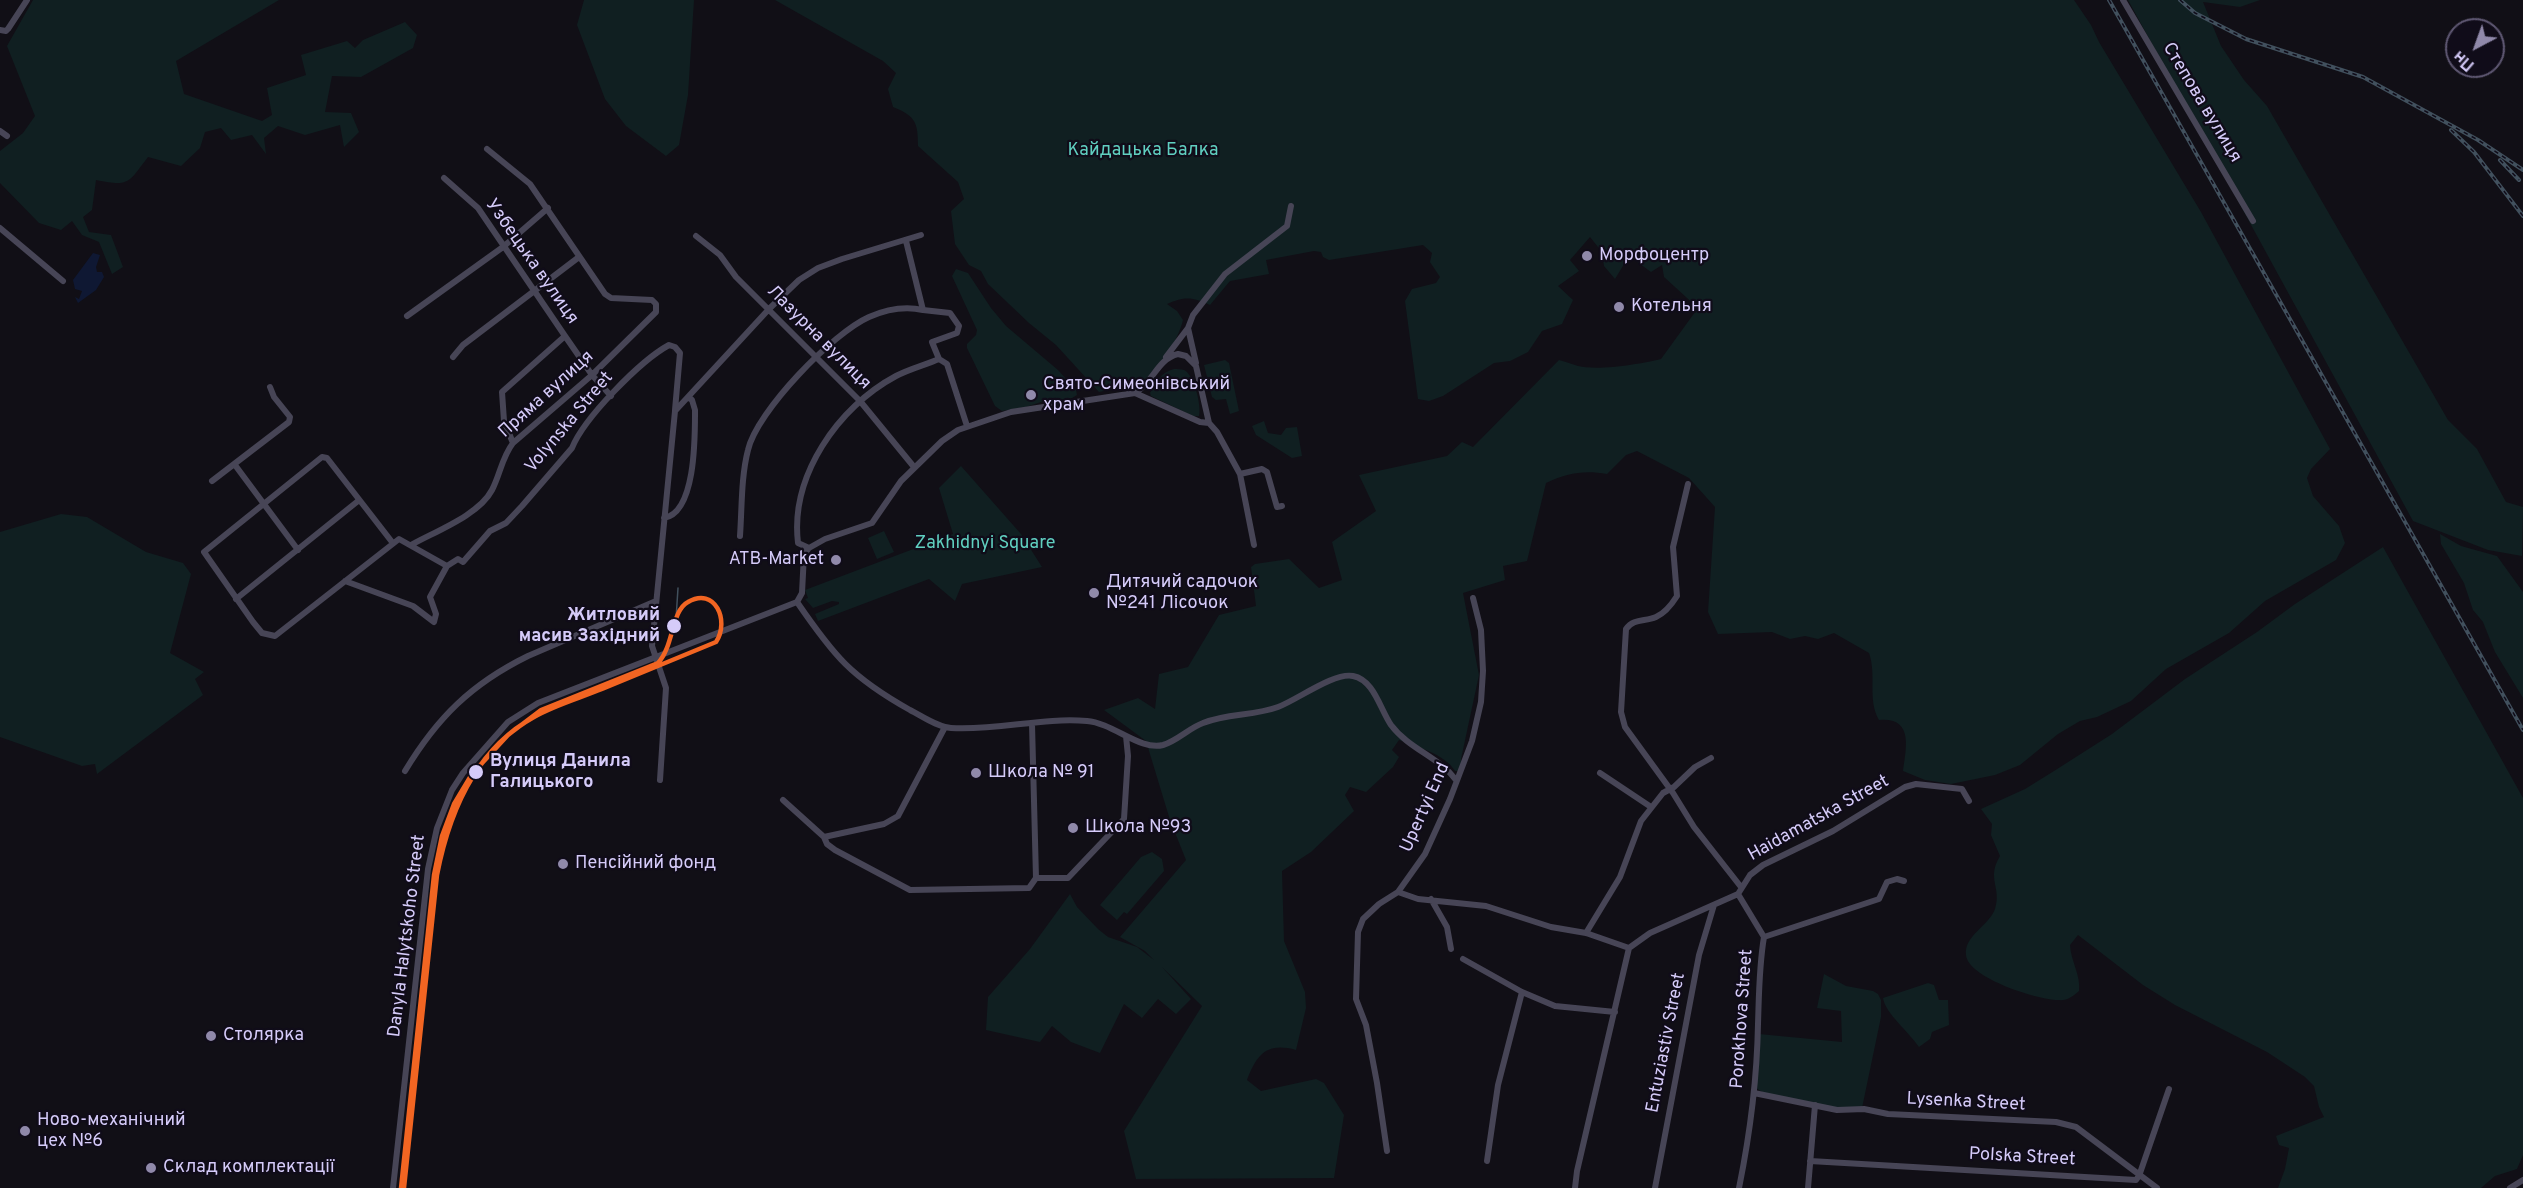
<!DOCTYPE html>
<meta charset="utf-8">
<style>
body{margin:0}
#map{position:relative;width:2523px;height:1188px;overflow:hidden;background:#110f16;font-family:Overpass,sans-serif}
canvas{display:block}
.north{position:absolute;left:2445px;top:18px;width:60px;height:60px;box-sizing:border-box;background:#100c19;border:2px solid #5f5873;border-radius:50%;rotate:221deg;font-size:16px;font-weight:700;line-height:24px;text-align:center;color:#d5cbf9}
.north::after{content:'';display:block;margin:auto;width:21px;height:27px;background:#9089aa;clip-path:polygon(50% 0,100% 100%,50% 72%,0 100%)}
</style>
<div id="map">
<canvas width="2523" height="1188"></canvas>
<div class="north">Пн</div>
</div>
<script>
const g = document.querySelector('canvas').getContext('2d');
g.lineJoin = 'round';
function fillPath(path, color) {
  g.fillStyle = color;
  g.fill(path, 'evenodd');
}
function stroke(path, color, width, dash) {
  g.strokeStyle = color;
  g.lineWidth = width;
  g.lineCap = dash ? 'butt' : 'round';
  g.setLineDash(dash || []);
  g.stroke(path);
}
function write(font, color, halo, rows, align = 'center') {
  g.font = font + ' Overpass,sans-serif';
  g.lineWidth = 4.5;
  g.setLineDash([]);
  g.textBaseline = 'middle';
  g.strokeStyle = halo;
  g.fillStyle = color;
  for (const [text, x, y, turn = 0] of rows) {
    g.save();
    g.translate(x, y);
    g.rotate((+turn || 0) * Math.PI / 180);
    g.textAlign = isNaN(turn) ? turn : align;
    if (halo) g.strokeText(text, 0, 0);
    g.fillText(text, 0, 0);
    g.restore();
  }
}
fillPath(new Path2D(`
 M33,0H279L176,61L184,94L262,121L272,115L267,88L306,75L301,55L347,41L355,48L363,40L405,22L417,35L413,48L361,77L332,76L325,112L351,113L359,132L344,147L340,125L305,135L278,126L264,138L266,154L252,135L231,140L221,128L205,132L200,148L181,166L148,157C128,183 130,187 96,180L92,210L83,217L89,232L111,235L123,267L112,274L99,242L82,235L72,221L61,230L39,223L0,183V151L23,133L35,116L7,46Z
 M584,0H694L688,95L679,145L666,156L626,126L605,99L577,25Z
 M775,0H2074L2091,25L2099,42L2201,212L2330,449L2311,469L2307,478L2313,496L2339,526L2345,543L2336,560L2265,601L2229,633L2166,669L2131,701L2097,717L2080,721L2058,734L2020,765L1995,775L1951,784L1925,780L1903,771C1906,748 1914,717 1879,720C1867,699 1877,676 1869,653L1834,633L1818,639L1805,636L1790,639L1772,632L1718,634L1708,612L1715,507L1689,478L1637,451L1626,455L1607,474C1584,470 1567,473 1546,483L1527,561L1503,566L1505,580L1463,593L1479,675L1461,759L1462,763L1459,771H1455C1445,754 1417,747 1399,740L1392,750L1399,757L1393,767L1366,792L1350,787L1345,795L1354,811L1311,852L1282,871L1284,941L1305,992L1306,1008L1296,1050C1267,1042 1257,1054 1247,1080L1261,1091L1316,1079L1324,1083L1344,1115L1334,1178L1136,1179L1124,1131L1202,1006L1162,967L1191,999L1176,1014L1158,999L1142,1018L1124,1004L1100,1053L1071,1042L1052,1026L1040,1042L986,1030L988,997L1030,949L1070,894L1077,907L1098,929L1108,937L1137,947L1154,960L1145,951L1120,937L1186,860L1170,820L1146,741L1104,710L1138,698L1155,709L1159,674L1188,667L1219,615L1256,606L1251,567L1255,564L1289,559L1319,588L1342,580L1332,542L1376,511L1359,475L1447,456L1462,442L1473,447L1559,360C1566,362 1572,364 1578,366C1598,371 1641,364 1661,359L1698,308L1664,277L1662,265L1651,272L1629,256L1615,279L1604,266L1602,252L1590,237L1570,260L1579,271L1558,286L1573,300L1562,324L1542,331L1528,352L1510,361L1494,363L1443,396L1429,401L1418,399L1405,301L1412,289L1436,283L1440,277L1430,262L1432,253L1423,245L1329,260L1323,257L1321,252L1314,251L1266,260L1269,274L1230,281L1210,305C1193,297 1185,296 1167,304L1177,311L1183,320C1179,338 1160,369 1145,380C1133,388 1114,388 1099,392L1056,345L1029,323L988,284L981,271L969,265L955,244L951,211L964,199L958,182L918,146C918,123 916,116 893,107L888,89L896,73L883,61Z
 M2128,0H2260L2240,7L2203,2L2221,46L2244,80L2267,106L2448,420L2477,449L2506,502L2523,507L2522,556L2488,550L2413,521Z
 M956,269L968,273L991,308L1006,326L1058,370L1076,390L1077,395L1072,398L1041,402L1026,407L1002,411L995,406L967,348V344L976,335L977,330L952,276Z
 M1225,360L1229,363L1239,411L1230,414L1226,399L1216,400L1212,397L1204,365Z
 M1174,369C1177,369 1181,369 1184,370C1194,374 1202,407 1199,416H1193L1151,396L1150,393C1156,382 1161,372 1174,369Z
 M1264,421L1268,433L1281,435L1286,428L1297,427L1302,456L1292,458L1256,435L1252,426Z
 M961,466L1021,534L1042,567L962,584L955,601L929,579L818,621L815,614L839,604V602L832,601L813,608L805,599L808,598L805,590L953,534L939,488Z
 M61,514L87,517L146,552L183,563L191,574L170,653L204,672L195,679L203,695L97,774L95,764L82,766L0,737V532Z
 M884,531L894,552L877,559L868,538Z
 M2440,534L2461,546L2497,556L2523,592V698L2495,652L2483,622L2473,610L2464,583L2441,544Z
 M2383,547L2523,798V1155L2517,1169L2495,1176L2481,1188H2278L2285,1169L2289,1148L2279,1145L2276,1136L2324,1117L2319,1107L2314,1086L2305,1077L2267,1052L2175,1005L2143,985L2078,935L2070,945C2071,962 2081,975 2079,991C2072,997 2067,1001 2058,1000C2038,1000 1968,978 1966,955C1964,935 1989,926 1995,909C2002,887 1986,879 2000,856L1991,835L1992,824L1981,809L2025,789L2054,771L2112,734L2185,679L2257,632L2295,604Z
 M1152,852L1162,859L1164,871L1127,914L1124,912L1117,920L1100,905L1141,857Z
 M1824,974L1846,986L1873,991L1878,994L1881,1000V1017L1862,1108H1838L1765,1094L1756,1088L1759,1034L1842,1042L1841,1011L1817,1008Z
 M1928,983L1934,985L1939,1000H1948L1949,1025L1932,1032L1930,1039L1919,1047C1909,1032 1885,1013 1883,998Z`), '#101f21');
fillPath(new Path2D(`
 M93,253L100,255L96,267L97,272H102L104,277L96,290L78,303L75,297L79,299L82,291L75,289L73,280Z`), '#0f1833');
stroke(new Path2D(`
 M2123,0L2253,221
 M0,30L6,31L8,29L27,0
 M0,131L7,136
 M444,178L478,208L565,336L592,375L611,396
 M0,228L63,281
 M696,236L720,255L736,277L860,401L914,467
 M906,241L923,310L950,313L959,326L957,333L932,342L939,359L947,364L967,426
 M407,316L503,247L548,208
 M453,357L463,345L579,257
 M1166,357L1188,328
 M1196,363L1188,328L1193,315L1225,274L1287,226L1291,206
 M1135,393L1200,422L1209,423
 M513,443L504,421L502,392L565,336
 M235,465L298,550
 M1240,474L1262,469L1267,472L1277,507L1282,506
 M212,481L289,422L290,417L274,397L270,387
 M1688,484L1673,547L1677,596C1672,604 1665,613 1656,617C1645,622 1634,618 1626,629L1621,712L1625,727L1673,793L1694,827L1741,887
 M664,518C696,513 695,436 695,410L692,400L688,397
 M740,536C742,508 741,477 748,450C757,411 833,333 869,317C885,310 905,306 923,310
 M411,545C436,531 479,515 492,490C500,475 502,457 513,443L592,375L656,312V304L652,300L611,298L605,294L530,184L487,149
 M809,548L798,543C790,476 838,407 896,376C909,369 925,365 939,359
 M447,566L458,559L463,562L490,531L506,523L522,506L572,448C584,418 640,361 669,345L675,347L680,353L675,410
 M345,581L413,606L434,622L436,614L430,597L447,566L399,539L275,636L262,633L253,622L204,552L322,457L327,458L392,542
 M236,599L358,501
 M797,602C834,656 851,677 910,710C922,716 937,727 951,728C997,731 1042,717 1087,721C1113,723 1140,751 1163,745C1177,741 1189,728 1203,723C1227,713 1254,716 1278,707C1297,700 1334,672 1353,676C1374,680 1380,709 1391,725C1409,749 1439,757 1456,780
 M797,602L802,593L804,554L809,548L825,539L872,523L901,481L942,441L958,430L1011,412L1135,393C1153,383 1157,359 1178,354L1186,356L1196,366L1209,423L1217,432L1240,474L1254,545
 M1032,724L1036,878
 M405,771C437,718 471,684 528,656L656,601
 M1600,773L1651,807
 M660,780L666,688L652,646L675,411L769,309L799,280L818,268L842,259L921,235
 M783,800L824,837L884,824L898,816L945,727
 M824,837L827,844L835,850L910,890L1029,888L1036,878H1068L1124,819L1128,756L1126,736
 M1398,892L1418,899L1486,906L1551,927L1586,933L1629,948
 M1738,894L1764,937
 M1431,899L1447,927L1451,949
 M1586,933L1620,877L1641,821L1663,793L1674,787L1695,767L1711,758
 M1463,959L1522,992L1555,1006L1615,1012
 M1754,1093L1837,1110L1864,1109L1888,1114L2056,1122L2076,1127L2157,1188
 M1387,1151L1377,1083L1366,1025L1356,999L1358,932L1363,919L1379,904L1398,892L1425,854L1450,799L1472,741L1481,702L1483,671L1481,630L1473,598
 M1487,1161L1498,1085L1522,992
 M1810,1161L2136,1180L2139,1176L2169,1089
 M393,1188L428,869L437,828L452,790L463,773L508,722L538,703L797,602
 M1575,1188L1577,1171L1629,948L1650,933L1738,894L1750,875L1763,865L1833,831L1905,787L1916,784L1962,789L1969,801
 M1655,1188L1699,955L1714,905
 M1739,1188C1750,1134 1757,1079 1758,1024C1759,995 1759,966 1764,937L1879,899L1887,882L1897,879L1904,881
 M1808,1188L1815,1105
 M2510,1188L2523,1180`), '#474556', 6);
stroke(new Path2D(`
 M676,619L678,588`), '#41505d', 1.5);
const rail = new Path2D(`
 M2109,0L2523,730
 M2180,0L2195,13L2246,39L2363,77L2478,140L2523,170
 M2451,130L2474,152L2523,216
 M2500,160L2519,180`);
stroke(rail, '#41505d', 4);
stroke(rail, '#100c19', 1.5, [4.5]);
stroke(new Path2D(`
 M401,1188L434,875L442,836L454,804L472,774L508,735L541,710L658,663C674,646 671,611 688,602C715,586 730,621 716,642C678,658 640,673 602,689C580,698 555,705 534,717C476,749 449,813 437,875L404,1188`), '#f26522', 4.5);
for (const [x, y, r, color] of [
 [1587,256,6,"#9089aa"],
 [1619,307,6,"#9089aa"],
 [1031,395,6,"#9089aa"],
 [836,560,6,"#9089aa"],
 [1094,593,6,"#9089aa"],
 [674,626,8,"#d5cbf9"],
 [476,772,8,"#d5cbf9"],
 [976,773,6,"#9089aa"],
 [1073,828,6,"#9089aa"],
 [563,864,6,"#9089aa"],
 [211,1036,6,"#9089aa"],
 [25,1131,6,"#9089aa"],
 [151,1168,6,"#9089aa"]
]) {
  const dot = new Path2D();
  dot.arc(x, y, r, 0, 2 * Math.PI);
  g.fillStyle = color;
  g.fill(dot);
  stroke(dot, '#100c19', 2);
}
write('18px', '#d5cbf9', '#100c19', [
 ["Степова вулиця",2201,103,59],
 ["Узбецька вулиця",531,262,55],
 ["Лазурна вулиця",818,338,45],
 ["Пряма вулиця",547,395,-42],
 ["Volynska Street",570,423,-50],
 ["Upertyi End",1426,808,-66],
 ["Haidamatska Street",1819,819,-29],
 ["Danyla Halytskoho Street",408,936,-83],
 ["Porokhova Street",1743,1019,-86],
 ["Entuziastiv Street",1667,1043,-79],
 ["Lysenka Street",1966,1103,3],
 ["Polska Street",2022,1158,3]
]);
write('18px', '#60cfc0', '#100c19', [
 ["Кайдацька Балка",1143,151],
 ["Zakhidnyi Square",985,544]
]);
write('18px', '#d5cbf9', '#100c19', [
 ["Морфоцентр",1599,256],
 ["Котельня",1631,307],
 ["Свято-Симеонівський",1043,385],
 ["храм",1043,406],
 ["ATB-Market",824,560,"right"],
 ["Дитячий садочок",1106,583],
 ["№241 Лісочок",1106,604],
 ["Школа № 91",988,773],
 ["Школа №93",1085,828],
 ["Пенсійний фонд",575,864],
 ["Столярка",223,1036],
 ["Ново-механічний",37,1121],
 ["цех №6",37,1142],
 ["Склад комплектації",163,1168]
], 'left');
write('bold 18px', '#d5cbf9', '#100c19', [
 ["Житловий",660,616],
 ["масив Західний",660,637],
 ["Вулиця Данила",490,762,"left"],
 ["Галицького",490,783,"left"]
], 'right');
</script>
